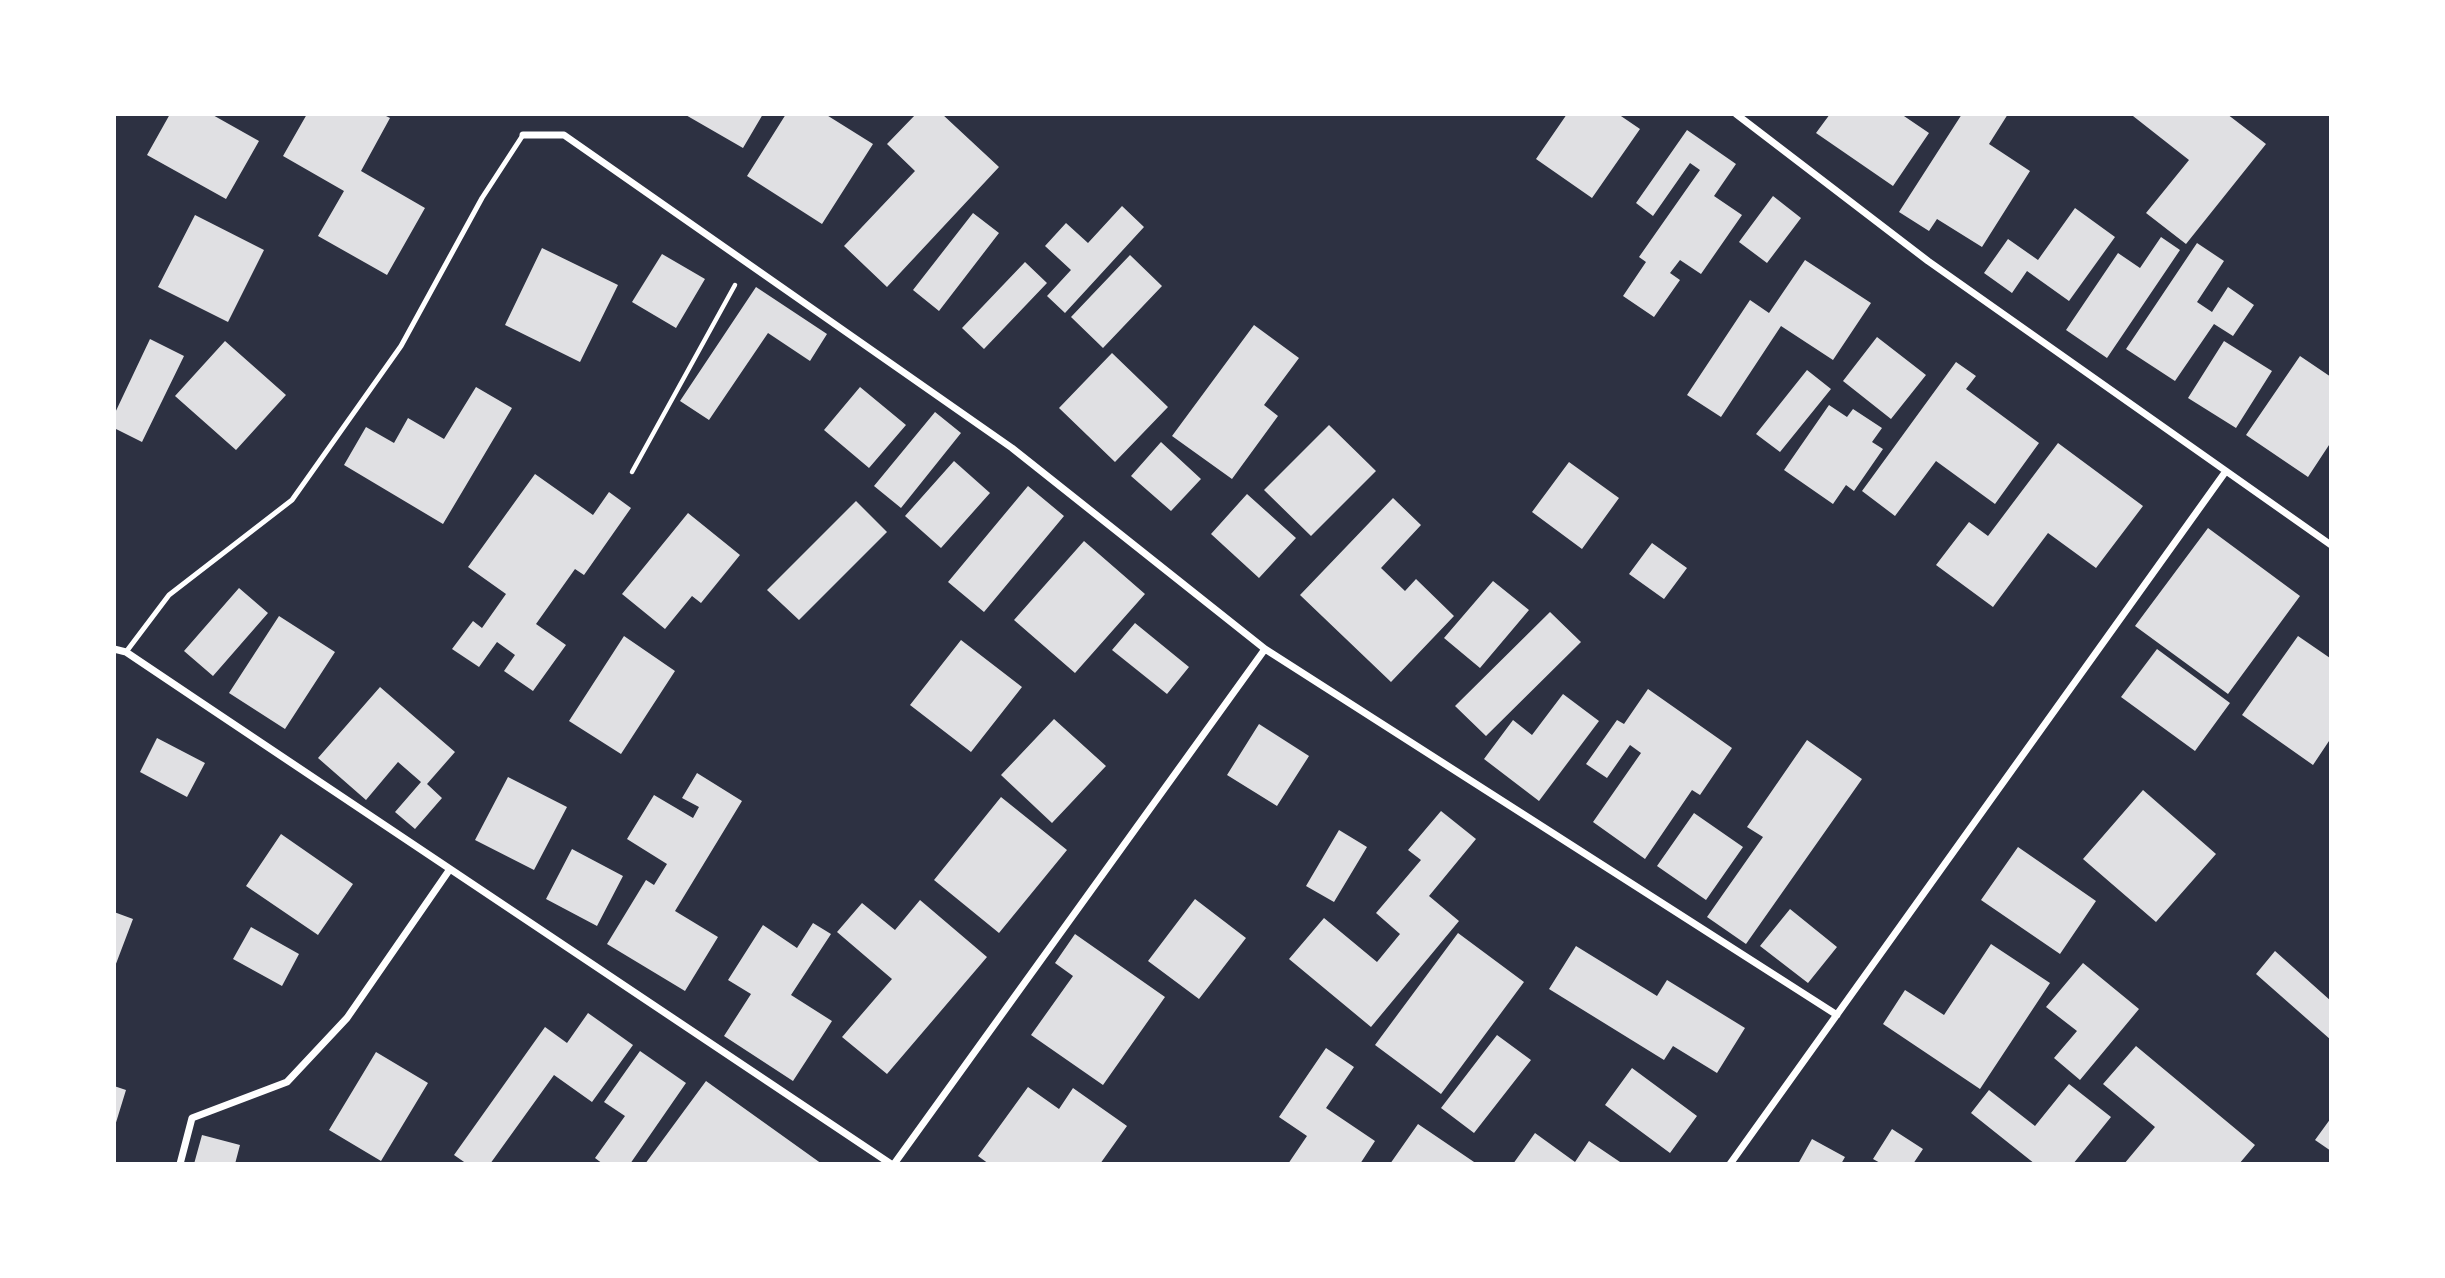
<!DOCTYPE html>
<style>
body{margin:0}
#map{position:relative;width:2445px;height:1278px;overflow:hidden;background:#2d3142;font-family:"Open Sans",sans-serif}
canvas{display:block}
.frame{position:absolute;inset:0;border:116px solid #fff;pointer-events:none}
</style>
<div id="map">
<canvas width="2445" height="1278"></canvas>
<div class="frame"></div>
</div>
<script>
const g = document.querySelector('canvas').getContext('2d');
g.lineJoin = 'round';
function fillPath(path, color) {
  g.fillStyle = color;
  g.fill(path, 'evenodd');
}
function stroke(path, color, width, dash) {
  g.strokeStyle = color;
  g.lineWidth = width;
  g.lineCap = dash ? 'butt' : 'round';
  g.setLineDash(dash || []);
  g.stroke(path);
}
fillPath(new Path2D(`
 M170,114H211L259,141L226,199L147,155Z
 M307,114H382L390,118L361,171L425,208L387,275L318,236L344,191L283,156Z
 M684,114H763L743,148Z
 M786,114H825L873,144L822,224L747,176Z
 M916,114H942L999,167L887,287L844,246L915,171L887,144Z
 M1567,114H1618L1640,129L1592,198L1536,159Z
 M1830,114H1901L1929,133L1893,186L1816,133Z
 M1962,114H2008L1989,144L2030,171L1982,247L1937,219L1929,231L1899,212Z
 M2135,114H2227L2266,144L2186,244L2146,213L2189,160L2133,116Z
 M1687,130L1736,164L1714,196L1742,215L1701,274L1680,260L1670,273L1680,280L1654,317L1623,296L1646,262L1639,257L1700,170L1690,163L1653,216L1636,203Z
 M1773,196L1801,218L1767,263L1739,242Z
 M1122,206L1144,227L1065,313L1047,296L1071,270L1045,246L1066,223L1088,243Z
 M2075,208L2115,237L2069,301L2027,271L2012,293L1984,273L2008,239L2038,260Z
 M973,213L999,233L939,311L913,290Z
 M195,215L264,250L228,322L158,287Z
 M2161,237L2180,250L2107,358L2066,330L2118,253L2140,268Z
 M2197,243L2224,261L2197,302L2212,312L2228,287L2254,305L2233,336L2214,324L2175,381L2126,349Z
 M542,248L618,285L580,362L505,325Z
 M662,254L705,279L676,328L632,302Z
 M1130,255L1162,286L1103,348L1071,317Z
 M1805,260L1871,303L1833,360L1781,326L1721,417L1687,395L1750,300L1769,313Z
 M1025,262L1047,283L984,349L962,328Z
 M756,287L827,334L810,361L768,333L709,420L680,401Z
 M1254,325L1299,358L1264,405L1278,416L1232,479L1172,436Z
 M1877,337L1926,375L1891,419L1843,381Z
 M150,339L184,356L142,442L114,428V415Z
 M225,341L286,395L236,450L175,396Z
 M2224,341L2272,371L2236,428L2188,398Z
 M1112,353L1168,407L1115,462L1059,408Z
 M2300,356L2331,377V442L2308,477L2246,435Z
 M1956,362L1976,376L1966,389L2039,443L1995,504L1936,461L1895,516L1862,491Z
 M1807,370L1831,389L1780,452L1756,434Z
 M476,387L512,408L443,524L344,465L366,427L394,443L408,418L444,439Z
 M860,387L906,425L869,468L824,430Z
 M1829,405L1847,417L1853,409L1882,428L1872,442L1883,449L1854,491L1846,485L1833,504L1784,470Z
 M935,412L961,433L901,508L874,486Z
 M1329,425L1376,471L1311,536L1264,490Z
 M1161,442L1201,479L1171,511L1131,476Z
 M2058,443L2143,506L2096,568L2048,533L1993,607L1936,565L1969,522L1988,536Z
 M954,461L990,493L941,548L905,516Z
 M1569,462L1619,498L1582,549L1532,512Z
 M535,474L593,515L609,492L631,508L584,575L575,569L536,624L566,645L533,691L504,671L515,655L497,642L479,667L452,649L473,621L482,628L506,594L468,567Z
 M1028,486L1064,516L984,612L948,582Z
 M1247,494L1296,538L1259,578L1211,534Z
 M1393,498L1421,525L1381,568L1405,591L1416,579L1454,616L1391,682L1300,595Z
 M856,501L887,532L799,620L767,590Z
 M688,513L740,555L701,603L692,596L665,629L622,594Z
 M2208,528L2300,596L2228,694L2135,626Z
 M1084,541L1145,594L1075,673L1014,620Z
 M1652,543L1687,568L1664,599L1629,574Z
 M1493,581L1529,610L1480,668L1444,638Z
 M239,588L268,613L213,676L184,651Z
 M1550,612L1581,642L1486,736L1455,706Z
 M279,616L335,652L285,729L229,693Z
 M1135,623L1189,667L1167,694L1112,650Z
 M624,636L675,671L621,754L569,721Z
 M2298,636L2330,658L2331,656V738L2313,765L2242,715Z
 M961,640L1022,687L971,752L910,705Z
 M2157,649L2230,703L2195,751L2121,697Z
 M380,687L455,752L427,784L442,798L415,829L395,812L421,782L398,762L366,800L318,758Z
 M1648,689L1732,748L1700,795L1692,790L1645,859L1593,822L1641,753L1630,745L1607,778L1586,764L1617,720L1624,724Z
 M1563,694L1599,721L1539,801L1484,759L1513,720L1532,735Z
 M1054,719L1106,766L1052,823L1001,775Z
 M1259,724L1309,756L1277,806L1227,775Z
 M157,738L205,763L187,797L140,772Z
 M1807,740L1862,779L1746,944L1707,917L1763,837L1747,827Z
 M697,773L742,801L675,911L718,937L685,991L607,944L646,880L654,885L667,864L627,839L654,795L693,818L699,807L682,798Z
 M508,777L567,807L534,870L475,840Z
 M2143,790L2216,854L2156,922L2083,859Z
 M1001,797L1067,850L999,933L934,880Z
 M1441,811L1476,839L1429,896L1459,921L1371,1027L1289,959L1324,918L1377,962L1400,934L1376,913L1421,860L1408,850Z
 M1694,813L1743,847L1706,900L1657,866Z
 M1339,830L1367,847L1334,902L1306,886Z
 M281,834L353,884L318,935L246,886Z
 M2018,847L2096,901L2060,954L1981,900Z
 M572,849L623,876L597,926L546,899Z
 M1195,899L1246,938L1199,999L1148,961Z
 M920,900L987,957L887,1074L842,1037L892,979L837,932L862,903L895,930Z
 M1790,909L1837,947L1808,983L1760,946Z
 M114,912L133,919L114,969Z
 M813,923L831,934L791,995L832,1021L793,1081L724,1036L751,994L728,980L763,925L797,948Z
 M251,927L299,954L282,986L233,959Z
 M1458,933L1524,982L1441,1094L1375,1045Z
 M1075,934L1165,997L1103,1085L1031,1035L1073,976L1055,963Z
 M1991,944L2050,983L1980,1089L1883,1024L1905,990L1944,1015Z
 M1576,946L1657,996L1667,980L1745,1028L1717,1073L1673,1046L1664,1060L1549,989Z
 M2275,951L2331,1001V1040L2256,974Z
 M2083,963L2139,1009L2080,1080L2054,1058L2077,1031L2046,1007Z
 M588,1013L633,1045L592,1102L554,1075L490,1164H467L454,1155L545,1027L567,1043Z
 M1497,1035L1531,1060L1474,1133L1441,1108Z
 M2136,1046L2255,1145L2239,1164H2124L2155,1127L2103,1084Z
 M1326,1048L1354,1067L1326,1108L1375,1141L1360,1164H1288L1307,1136L1279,1117Z
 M640,1051L686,1083L630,1164H603L595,1158L625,1116L604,1102Z
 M376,1052L428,1083L381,1161L329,1130Z
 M1632,1068L1697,1116L1670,1153L1605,1105Z
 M706,1081L822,1164H645Z
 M2069,1084L2111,1117L2073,1164H2035L1971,1113L1989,1090L2035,1126Z
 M114,1086L126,1090L114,1129Z
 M1028,1087L1059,1109L1073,1088L1127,1126L1100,1164H989L978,1156Z
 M2331,1118V1151L2315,1140Z
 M1418,1124L1477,1164H1390Z
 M1892,1129L1923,1149L1913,1164H1882L1873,1159Z
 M1535,1133L1575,1162L1589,1141L1623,1164H1513Z
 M202,1135L240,1145L235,1164H194Z
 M1812,1139L1845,1157L1841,1164H1798Z`), '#e0e0e3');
stroke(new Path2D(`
 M632,472L735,285`), '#fff', 4.5);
stroke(new Path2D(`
 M126,652L169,595L292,500L401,346L482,198L523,135`), '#fff', 5);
stroke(new Path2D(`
 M1736,114L1928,261L2331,545
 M523,135H564L1012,448L1265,649L1837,1015
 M114,649L126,652L196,699L891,1164
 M180,1164L192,1118L287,1082L347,1018L450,869
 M894,1164L1265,649
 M1730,1164L2226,471`), '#fff', 7);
</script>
